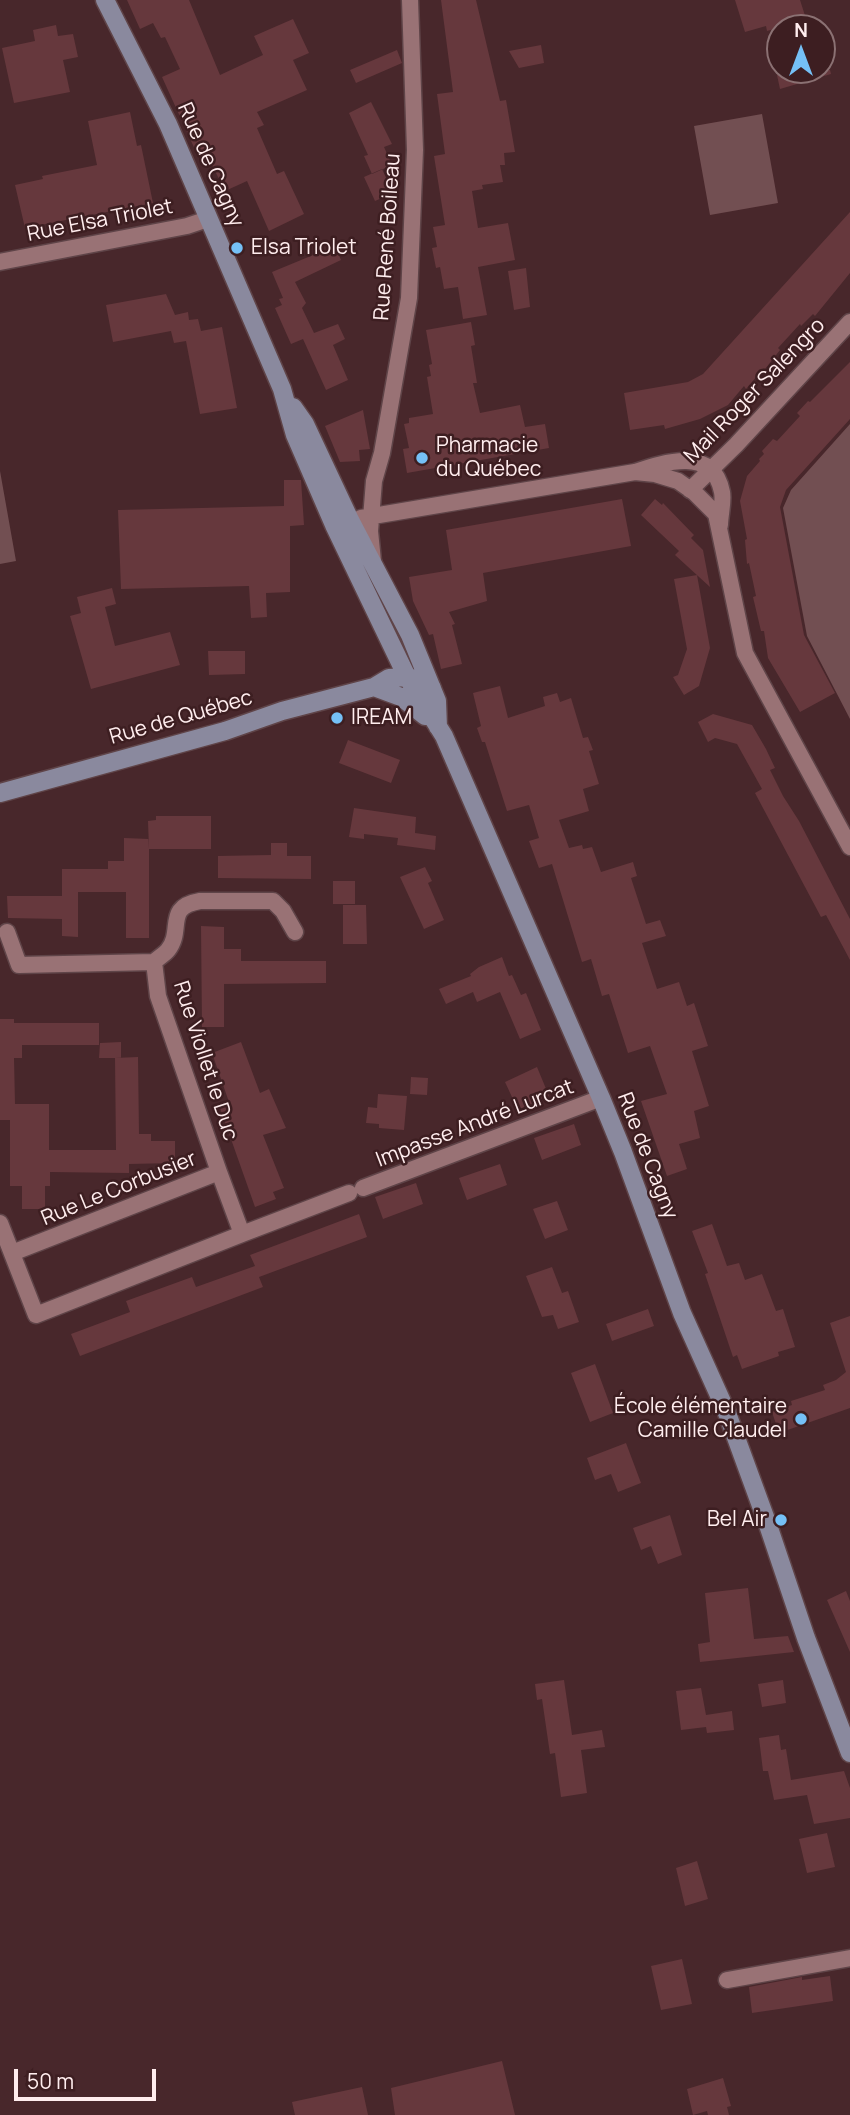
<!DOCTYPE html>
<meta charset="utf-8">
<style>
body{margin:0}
#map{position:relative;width:850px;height:2115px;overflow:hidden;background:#48272b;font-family:Manrope,sans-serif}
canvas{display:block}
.north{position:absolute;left:766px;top:14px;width:70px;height:70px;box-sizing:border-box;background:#3d1e21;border:2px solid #8b7173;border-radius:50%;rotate:0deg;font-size:19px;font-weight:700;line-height:28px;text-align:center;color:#ffedee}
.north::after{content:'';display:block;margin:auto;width:24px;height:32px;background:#75c0f6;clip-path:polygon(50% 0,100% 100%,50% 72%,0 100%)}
.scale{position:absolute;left:14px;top:2069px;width:142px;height:32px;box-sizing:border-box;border:4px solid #ffedee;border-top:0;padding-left:9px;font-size:21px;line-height:24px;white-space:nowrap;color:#ffedee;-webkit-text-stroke:5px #3d1e21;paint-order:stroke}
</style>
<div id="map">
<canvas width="850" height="2115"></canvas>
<div class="north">N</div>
<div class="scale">50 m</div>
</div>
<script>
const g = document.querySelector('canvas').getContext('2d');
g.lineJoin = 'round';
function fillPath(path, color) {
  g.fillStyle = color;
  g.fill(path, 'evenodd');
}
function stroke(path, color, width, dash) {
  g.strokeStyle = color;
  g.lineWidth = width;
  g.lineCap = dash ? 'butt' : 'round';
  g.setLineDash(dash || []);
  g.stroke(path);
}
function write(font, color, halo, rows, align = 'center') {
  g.font = font + ' Manrope,sans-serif';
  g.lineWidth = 5;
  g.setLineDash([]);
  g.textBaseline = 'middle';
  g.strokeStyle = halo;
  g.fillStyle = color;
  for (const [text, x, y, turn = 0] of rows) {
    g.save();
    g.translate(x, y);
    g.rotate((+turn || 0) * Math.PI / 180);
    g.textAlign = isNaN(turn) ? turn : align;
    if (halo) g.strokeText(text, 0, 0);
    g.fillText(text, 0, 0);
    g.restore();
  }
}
fillPath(new Path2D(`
 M762,114L778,203L710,215L694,126Z
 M850,424V719L807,636L783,508L791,490Z
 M0,471L16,561L0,564Z`), '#724f52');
fillPath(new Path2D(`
 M127,0H189L220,75L263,55L254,36L293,19L309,53L293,60L307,90L257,112L264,125L257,128L277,174L284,171L304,214L269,231L247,181L225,191L205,151L197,154L162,77L180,69L165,37L161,38L153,23L140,29Z
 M441,0H476L500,101L506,100L515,152L504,153L505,165H500L503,182L482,185L483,189L472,191L478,228L508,223L515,260L478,267L487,315L463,319L458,287L444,289L440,267L436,268L432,248L437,247L433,227L445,225L434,156L445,154L437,94L453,92Z
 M735,0H800L809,28H778L767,31L766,26L745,32Z
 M56,25L58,36L73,34L78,57L63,60L70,92L14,103L2,48L35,41L33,30Z
 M541,45L544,63L519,68L509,51Z
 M397,50L402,63L356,83L350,70Z
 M787,70H830L831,74L780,89L777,75Z
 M371,102L392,144L384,147L392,165L372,174L364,156L368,155L349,113Z
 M130,112L137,146L141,145L153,203L25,228L15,185L43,179L42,176L97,165L88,121Z
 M382,169L393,193L375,201L364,177Z
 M850,212V273L815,316L813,314L801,326L800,324L778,348L780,350L758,378L757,376L746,389L744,386L728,405L700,419L665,429L664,425L630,430L624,393L688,382L703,374Z
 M335,246L341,260L295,282L306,303L302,308L314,333L338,324L345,339L333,345L348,380L326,390L303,339L291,344L275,308L282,305L279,299L283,298L272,272Z
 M526,268L530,307L514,310L508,271Z
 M166,294L175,315L188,312L189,320L198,319L201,331L222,327L237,408L200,414L186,341L174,343L171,331L113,342L106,305Z
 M471,322L475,345L471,346L477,383H473L480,413L520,405L525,427L545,424L549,448L407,473L403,449L409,448L404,424L409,423V418L433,414L427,377L431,376L429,365L432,364L426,330Z
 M850,362V419L786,490L780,507L804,635L835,693L800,712L768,658L764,631H761L753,597L756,596L749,563L747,564L745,540L747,539L740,501L747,476L760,461L759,459L764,454L762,451L773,439L777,441L800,416L797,413L808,401L810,402Z
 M363,410L370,449L359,450L360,461L340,462L325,426Z
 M284,480H301L304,525L290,526V592L266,593L267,617L251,618L249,586L121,589L118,510L284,506Z
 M622,499L631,546L483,573L487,601L449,612L455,624L452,625L462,664L441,669L433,634L429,635L413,601L409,577L452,570L446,530Z
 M655,499L662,505L663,503L694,535L691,538L703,550L710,587L675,555L679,551L641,515Z
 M697,575L710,648L699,686L684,695L673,677L678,675L687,649L674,579Z
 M112,588L116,604L105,607L115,646L170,632L180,665L91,689L70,616L81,613L77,597Z
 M208,651H245V674L209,675Z
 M500,686L508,718L545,706L543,697L557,693L560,702L571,698L583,738L588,737L593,750L589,751L599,784L583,789L589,811L559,820L569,848L582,845L583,849L592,847L601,872L633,862L637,876L631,878L646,924L660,920L666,936L642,943L657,989L679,982L687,1006L694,1003L708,1046L692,1051L709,1106L694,1111L700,1138L679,1144L687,1169L667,1176L641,1101L667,1094L650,1046L628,1053L609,994L602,996L591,959L582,962L552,864L539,868L529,841L539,838L529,805L507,811L485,742H482L477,728L481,726L473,693Z
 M713,714L752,725L766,749L775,768L770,770L783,796L799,821L850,919V960L826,915L821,917L755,793L762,789L737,744L715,738L708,742L698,722Z
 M348,740L400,760L391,783L339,763Z
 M354,808L416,817L415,833L436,836L435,850L397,845L398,838L364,834V839L349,837Z
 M156,816H211V849H149L148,821L156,820Z
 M124,838L149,839V938H126V892H78V937L62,936V919L8,918L7,896H62V869H108V861H124Z
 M271,843H287V856H311V879L218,878V856L271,855Z
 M425,867L432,881L428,883L444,920L424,929L400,877Z
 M333,881H355V904H333Z
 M343,905H366L367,944H343Z
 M201,926L224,927V949H241V961H326V983L224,984V1027H202Z
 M502,957L509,976L512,975L521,995L526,993L541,1030L520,1039L500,992L477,1002L473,992L446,1004L439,989L471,976L470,974L479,967Z
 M0,1019H14V1023H99V1045H22V1058H14L15,1104H49V1150H116L115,1058L138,1057L139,1134H151V1141H175V1163L129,1164V1173L50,1172V1186H45V1209H22V1186H10V1120H0Z
 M121,1042V1058H99L100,1043Z
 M241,1042L260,1093L269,1089L286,1128L263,1135L284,1188L273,1192L276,1199L255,1207L220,1108L230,1105L212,1053Z
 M537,1067L549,1096L518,1110L505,1082Z
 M411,1077L428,1078L427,1095L410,1094Z
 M378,1094L407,1096L404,1130L379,1128V1124L366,1123L368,1107L377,1108Z
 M574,1124L581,1145L542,1160L534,1138Z
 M500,1164L507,1185L467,1200L459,1178Z
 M416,1183L423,1204L383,1219L375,1197Z
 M557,1201L568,1230L545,1239L533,1209Z
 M359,1214L367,1237L259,1277L263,1287L80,1356L71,1334L130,1312L126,1301L192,1277L196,1287L255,1266L250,1255Z
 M712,1224L727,1266L739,1263L745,1280L762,1274L776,1311L783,1309L795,1347L778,1352L779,1356L742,1369L737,1355L733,1357L705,1274L708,1273L692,1231Z
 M552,1267L562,1293L568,1291L579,1322L558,1329L553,1315L542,1317L526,1276Z
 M648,1309L654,1326L612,1341L606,1324Z
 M850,1316V1408L779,1433L772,1412L792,1405L791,1401L825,1390L823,1385L836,1380L846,1372L830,1323Z
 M595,1364L613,1413L590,1422L571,1373Z
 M626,1443L641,1483L618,1492L611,1474L595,1480L587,1458Z
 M670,1515L682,1555L658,1564L651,1546L641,1550L633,1528Z
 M748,1588L754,1639L788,1636L794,1652L700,1662L698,1644L710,1642L705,1593Z
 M846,1591L850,1601V1652L827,1600Z
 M564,1680L572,1735L602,1730L605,1747L581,1750L587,1793L561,1797L555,1753L550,1754L542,1699L537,1700L535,1684Z
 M783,1680L786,1703L762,1707L758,1684Z
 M701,1688L706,1715L732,1711L734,1730L707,1733L706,1727L681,1730L676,1691Z
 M779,1735L781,1750L786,1749L791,1780L844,1771L850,1788V1818L814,1824L807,1795L774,1800L768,1771H763L759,1738Z
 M827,1833L835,1867L807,1873L799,1839Z
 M697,1861L708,1899L685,1906L676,1868Z
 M682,1959L692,2004L661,2010L651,1966Z
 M830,1976L833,2001L752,2013L749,1987L802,1977V1980Z
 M502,2061L515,2115H395L391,2088Z
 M723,2078L731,2106L727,2107L729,2115H708L707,2111L693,2115L687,2089Z
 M362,2087L368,2115H295L292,2102Z`), '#66383d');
const street = new Path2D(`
 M0,262L187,226L208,219
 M635,472L655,474L678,481L695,493L716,514L745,653L850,847
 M690,490L736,445L850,322
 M361,518L635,472C665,462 713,446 722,492C724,501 720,515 720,525
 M373,561L370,531L374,481L382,453L409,298L415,150L410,0
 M7,932L19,965L154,962L158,996L219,1172
 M154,962C158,958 165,954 168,950C184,930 164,907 200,901H273L283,911L295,932
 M363,1188L601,1098
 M0,1223L36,1315L242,1234L219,1172L12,1253
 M242,1234L349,1193
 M727,1980L850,1958`);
const secondary = new Path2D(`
 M105,0L168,124L282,389L295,435L334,525L407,677L444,736L601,1098L623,1152L682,1313L727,1413L768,1525L806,1638L850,1753
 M293,407L305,424L350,520L410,635L437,701L438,727
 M374,687L401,697L425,716
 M0,793L225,731L282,711L374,687L389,678L407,677L420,680L432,688`);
stroke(street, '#5f4448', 19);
stroke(secondary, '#5f4448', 21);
stroke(street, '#997275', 16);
stroke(secondary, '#8a899e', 18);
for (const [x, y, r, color] of [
 [237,248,7,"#75c0f6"],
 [422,458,7,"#75c0f6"],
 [337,718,7,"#75c0f6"],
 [801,1419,7,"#75c0f6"],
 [781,1520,7,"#75c0f6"]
]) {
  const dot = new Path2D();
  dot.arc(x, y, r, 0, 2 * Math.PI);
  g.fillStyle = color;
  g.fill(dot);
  stroke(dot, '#3d1e21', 2.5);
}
write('21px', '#ffedee', '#3d1e21', [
 ["Rue de Cagny",210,165,66],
 ["Rue Elsa Triolet",100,221,-11],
 ["Rue René Boileau",388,237,-86],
 ["Mail Roger Salengro",755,391,-46],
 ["Rue de Québec",181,718,-16],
 ["Rue Viollet le Duc",205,1061,72],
 ["Impasse André Lurcat",475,1124,-21],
 ["Rue de Cagny",647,1156,69],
 ["Rue Le Corbusier",119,1189,-22]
]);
write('21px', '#ffedee', '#3d1e21', [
 ["Elsa Triolet",251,248],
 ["Pharmacie",436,446],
 ["du Québec",436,470],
 ["IREAM",351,718],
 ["École élémentaire",787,1407,"right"],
 ["Camille Claudel",787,1431,"right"],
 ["Bel Air",767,1520,"right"]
], 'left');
</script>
